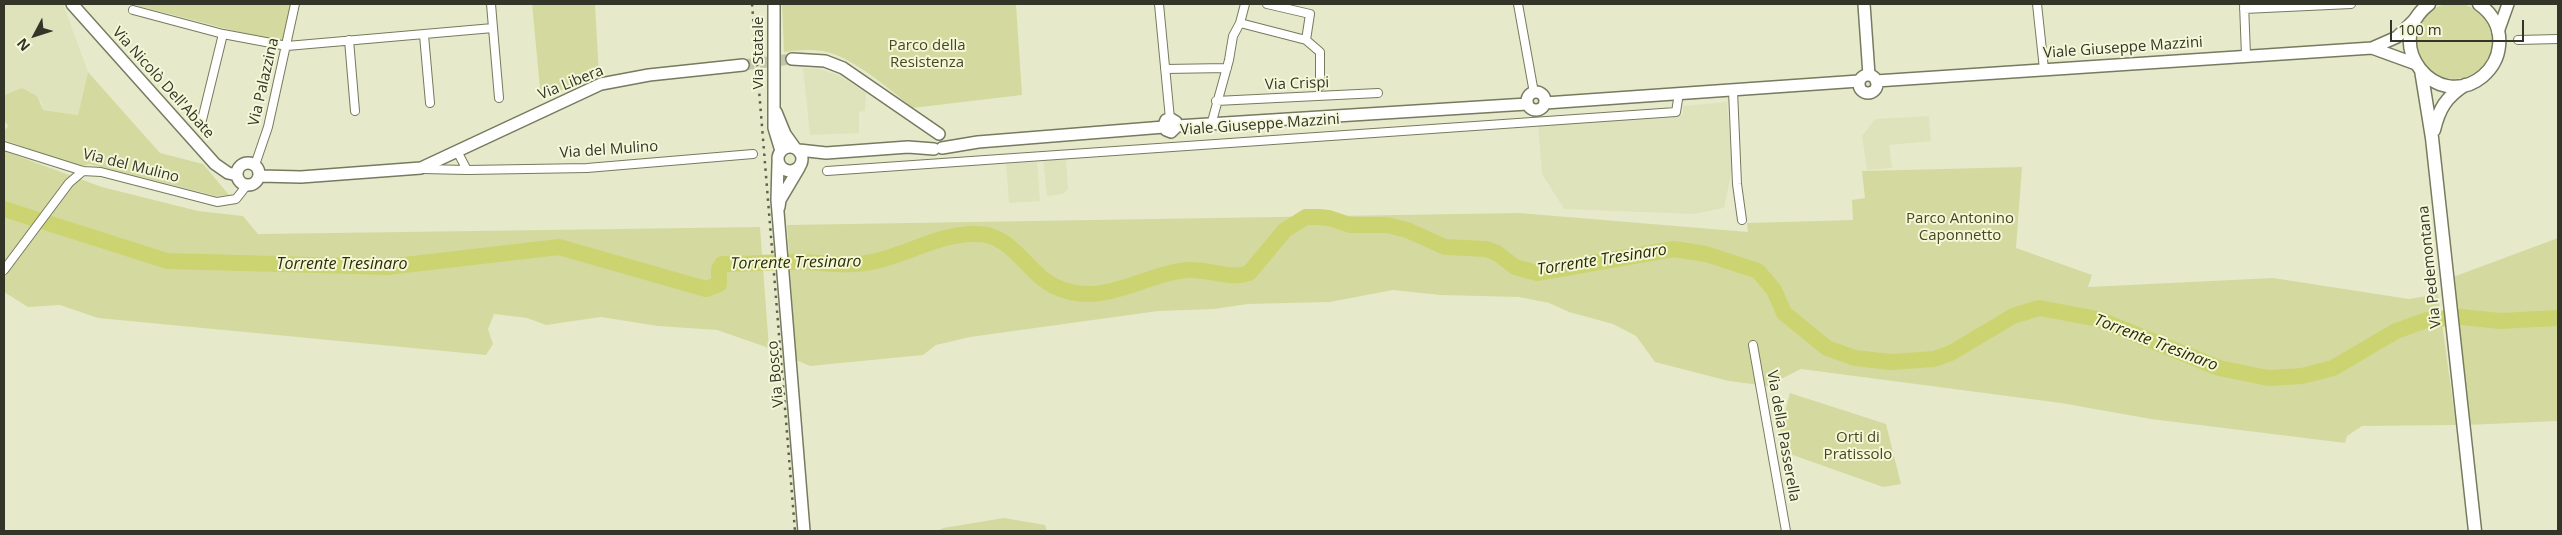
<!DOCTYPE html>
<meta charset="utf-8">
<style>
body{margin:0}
#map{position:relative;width:2562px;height:535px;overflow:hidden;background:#e6eacb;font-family:"Open Sans",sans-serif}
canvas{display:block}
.frame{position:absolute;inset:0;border:5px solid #333529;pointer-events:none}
.north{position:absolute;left:10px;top:10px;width:50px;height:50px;-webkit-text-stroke:4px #f4f7d8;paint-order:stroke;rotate:230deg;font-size:14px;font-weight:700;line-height:20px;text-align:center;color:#333529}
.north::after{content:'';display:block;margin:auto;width:18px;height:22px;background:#333529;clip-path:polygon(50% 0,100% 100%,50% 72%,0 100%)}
.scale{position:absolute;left:2390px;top:20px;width:134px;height:22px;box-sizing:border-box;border:2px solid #333529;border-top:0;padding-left:6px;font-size:15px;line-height:18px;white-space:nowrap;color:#333529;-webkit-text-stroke:4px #f4f7d8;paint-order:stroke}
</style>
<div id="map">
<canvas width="2562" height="535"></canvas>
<div class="frame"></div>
<div class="north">N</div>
<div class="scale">100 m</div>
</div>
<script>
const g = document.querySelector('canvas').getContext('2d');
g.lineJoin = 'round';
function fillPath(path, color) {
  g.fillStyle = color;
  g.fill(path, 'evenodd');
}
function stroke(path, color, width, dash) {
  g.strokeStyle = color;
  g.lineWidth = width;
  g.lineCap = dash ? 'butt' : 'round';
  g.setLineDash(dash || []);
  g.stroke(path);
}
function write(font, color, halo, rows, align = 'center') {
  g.font = font + ' "Open Sans",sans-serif';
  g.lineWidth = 4;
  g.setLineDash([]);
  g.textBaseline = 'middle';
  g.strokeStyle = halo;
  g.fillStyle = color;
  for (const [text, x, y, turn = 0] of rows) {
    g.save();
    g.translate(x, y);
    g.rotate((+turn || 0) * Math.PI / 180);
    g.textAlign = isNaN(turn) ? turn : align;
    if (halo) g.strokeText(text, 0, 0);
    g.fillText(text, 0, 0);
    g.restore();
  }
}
fillPath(new Path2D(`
 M4,4H63L88,72L78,115L43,110L41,102L5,95L4,97Z
 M803,68L820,69L840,76L866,93L865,111L859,112V133L810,135Z
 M1727,102L1732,170L1724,208L1694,214L1564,209L1542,174L1538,125L1683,115V106Z
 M1929,116L1931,141L1889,145L1892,168L1867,170L1862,136L1875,119Z
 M1066,158L1068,189L1063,194L1047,196L1043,161Z
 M1037,162L1040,201L1009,203L1006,164Z`), '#dee3bc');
fillPath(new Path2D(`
 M2416 41a38 38 0 1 1 76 0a38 38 0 1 1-76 0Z
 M131,4H292L285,44Z
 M532,4H595L599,74L541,99Z
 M782,4H1016L1022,95L912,108C893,91 851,57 827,52C812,49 799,50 784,52Z
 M88,72L160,153L203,164L229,195L216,196L89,164L81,167L4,140V131L8,126L4,121L5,95L22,88L37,96L43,110L78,115Z
 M4,151L102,187L198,211L243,216L258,234L760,227L769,348L717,330L658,326L601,317L546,325L527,318L494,314L488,329L493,344L486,355L98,318L60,305L28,307L4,292Z
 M2022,167L2016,248L2092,275L2088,287L2273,278L2409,299L2438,294L2456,425L2362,426L2347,436L2345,443L2151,419L2061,403L1801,369L1767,386L1729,381L1655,362L1636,336L1613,324L1569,312L1549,303L1519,297L1440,295L1393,290L1330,302L1248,304L1214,309L1158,311L970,337L936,345L923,355L810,366L796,360L787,225L1519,213L1748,232L1747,223L1853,220L1852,200L1865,198L1862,171Z
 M2558,238V421L2467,425L2453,277Z
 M1790,393L1886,424L1901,484L1883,487L1790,454L1780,431Z
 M1004,518L1045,525L1047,531H938L943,528Z`), '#d4da9f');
stroke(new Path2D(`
 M4,209L167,261L387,267L559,247L706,289L719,284V269L722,264C747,264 772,262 797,262C820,262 843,267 865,263C903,258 939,232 978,234C1013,235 1026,272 1054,286C1102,310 1143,273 1189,270C1210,269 1229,280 1249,273L1285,230L1306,217H1319L1329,218L1350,225H1387L1407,230L1445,247L1486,249L1497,253L1515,267L1537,273L1674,249L1706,254L1758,271L1774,290L1784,313L1827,348L1855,358L1891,362L1934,359L1951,353L2013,316L2039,308L2098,319L2219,368L2268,378L2302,376L2333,368L2396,331L2427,320L2461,317L2500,321L2558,318`), '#ccd472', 16);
stroke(new Path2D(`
 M743,65L792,59`), '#c2c6ab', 11, [11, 5.5]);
const street = new Path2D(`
 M1159,4L1170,119
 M1518,4L1534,93
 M2037,4L2044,69
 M2244,4L2246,55
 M2244,9L2351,4
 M133,10L223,34L287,46L493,28L491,4
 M1240,23L1306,40L1310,14L1267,4
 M493,28L499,98
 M424,35L430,103
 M349,40L355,111
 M1306,40L1320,52V86
 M2518,40L2558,39
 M1165,69L1227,68
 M1733,90L1737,184L1742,220
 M1216,101L1378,93
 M201,124L223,34
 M1211,125L1229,60L1233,36L1240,23L1245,4
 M4,146L83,171L101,172L217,202L236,199L247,185
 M255,165L268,127L295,4
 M423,169L467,170L457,151
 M467,170L587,168L753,154
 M827,171L1676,112L1679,93
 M4,270L69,183L83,171
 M1753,345L1786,531`);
const secondary = new Path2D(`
 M72,4L215,164L228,173L237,175
 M774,4V128L781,151
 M1864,4L1869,75
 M2498,32L2508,4
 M2372,48L2416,64
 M792,59L825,61L843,68L939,134
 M1859 84a9 9 0 1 1 18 0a9 9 0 1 1-18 0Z
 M1876,81L2372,48L2397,37L2416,18
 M1527 101a9 9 0 1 1 18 0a9 9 0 1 1-18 0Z
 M1545,103L1859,81
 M776,112L785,134L795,148
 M1177,126L1176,122L1171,119L1166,120L1164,125L1166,130L1171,132L1177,126L1527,104
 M778 159a12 12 0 1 1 24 0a12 12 0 1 1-24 0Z
 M942,148L978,142L1164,127
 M799,150L826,153L908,147L934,149
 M237 174a11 11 0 1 1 22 0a11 11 0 1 1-22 0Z
 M778,163L777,200L804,531
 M260,176L301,177L421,168L601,84L649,75L743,65
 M779,207L780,200L799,168`);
const primary = new Path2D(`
 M2429,4C2379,43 2437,114 2483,76C2492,68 2498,58 2499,46C2501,29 2493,14 2479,4
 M2421,70L2432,138L2475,531
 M2434,130C2439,109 2446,97 2465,85`);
stroke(street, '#777a5e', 10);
stroke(secondary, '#777a5e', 14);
stroke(primary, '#777a5e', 15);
stroke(street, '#fff', 8);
stroke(secondary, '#fff', 11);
stroke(primary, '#fff', 12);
stroke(new Path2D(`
 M752,4L795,531`), '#5e6050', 2.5, [2.5, 5]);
write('15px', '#464920', '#f4f7d8', [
 ["Parco della",927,46],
 ["Resistenza",927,63],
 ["Parco Antonino",1960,219],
 ["Caponnetto",1960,236],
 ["Orti di",1858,438],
 ["Pratissolo",1858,455]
]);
write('15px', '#333529', '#f4f7d8', [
 ["Viale Giuseppe Mazzini",2123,48,-4],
 ["Via Statale",759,53,-90],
 ["Via Palazzina",264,82,-77],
 ["Via Nicolò Dell'Abate",163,83,48],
 ["Via Libera",571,83,-22],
 ["Via Crispi",1297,84,-2],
 ["Viale Giuseppe Mazzini",1260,125,-4],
 ["Via del Mulino",609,150,-4],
 ["Via del Mulino",131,166,14],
 ["Via Pedemontana",2430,267,-96],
 ["Via Bosco",776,374,-95],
 ["Via della Passerella",1783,436,80]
]);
write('italic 16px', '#2b2d03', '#f4f7d8', [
 ["Torrente Tresinaro",1602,260,-9],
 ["Torrente Tresinaro",796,263,-1],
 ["Torrente Tresinaro",342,264],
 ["Torrente Tresinaro",2156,343,21]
]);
</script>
